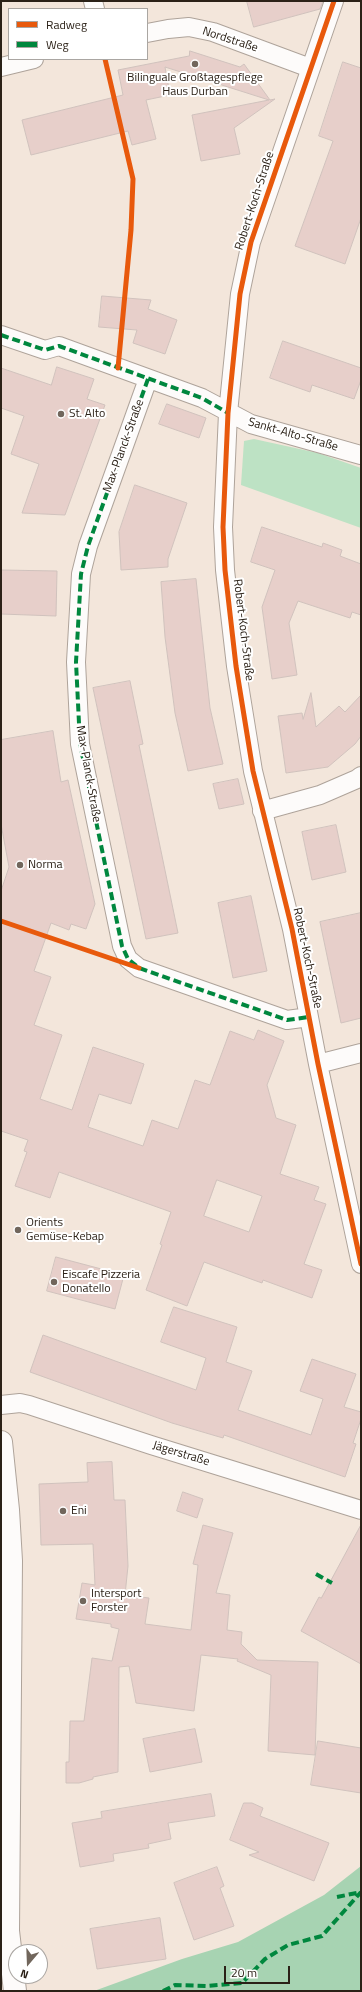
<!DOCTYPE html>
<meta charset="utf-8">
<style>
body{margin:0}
#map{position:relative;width:362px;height:1992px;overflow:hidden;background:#f3e6db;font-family:"Titillium Web",sans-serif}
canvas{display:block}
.frame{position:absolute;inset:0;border:2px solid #2b2117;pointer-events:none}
.legend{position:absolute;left:8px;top:8px;width:140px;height:52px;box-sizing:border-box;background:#fff;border:1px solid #aaa6a2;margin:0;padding:5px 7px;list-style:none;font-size:12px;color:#2b2117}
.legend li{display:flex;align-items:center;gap:8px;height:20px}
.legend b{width:20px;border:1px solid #aaa6a2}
.north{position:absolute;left:8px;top:1944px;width:40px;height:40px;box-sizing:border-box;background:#fff;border:1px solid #aaa6a2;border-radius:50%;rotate:199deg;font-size:11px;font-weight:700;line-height:16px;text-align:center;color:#2b2117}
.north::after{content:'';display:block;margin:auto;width:14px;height:18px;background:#71665c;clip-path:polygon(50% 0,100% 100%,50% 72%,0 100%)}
.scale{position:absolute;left:224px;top:1966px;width:66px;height:18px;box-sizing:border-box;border:2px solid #2b2117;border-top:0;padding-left:5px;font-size:12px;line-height:14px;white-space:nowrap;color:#2b2117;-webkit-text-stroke:3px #fff;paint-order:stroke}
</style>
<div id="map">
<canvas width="362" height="1992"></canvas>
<div class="frame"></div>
<ul class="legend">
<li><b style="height:5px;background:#e8590c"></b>Radweg</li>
<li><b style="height:5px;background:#00873e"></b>Weg</li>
</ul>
<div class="north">N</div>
<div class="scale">20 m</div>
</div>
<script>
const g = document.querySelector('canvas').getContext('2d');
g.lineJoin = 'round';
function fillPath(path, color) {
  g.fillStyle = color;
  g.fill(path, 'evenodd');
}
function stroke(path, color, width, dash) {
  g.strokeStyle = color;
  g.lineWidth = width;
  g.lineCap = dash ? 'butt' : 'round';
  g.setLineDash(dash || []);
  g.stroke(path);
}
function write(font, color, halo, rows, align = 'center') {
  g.font = font + ' "Titillium Web",sans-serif';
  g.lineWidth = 4;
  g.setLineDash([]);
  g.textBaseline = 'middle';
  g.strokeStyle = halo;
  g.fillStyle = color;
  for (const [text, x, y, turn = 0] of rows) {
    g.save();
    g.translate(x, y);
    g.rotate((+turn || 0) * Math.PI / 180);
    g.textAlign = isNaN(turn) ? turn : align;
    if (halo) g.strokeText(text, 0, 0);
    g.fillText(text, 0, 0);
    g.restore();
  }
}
fillPath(new Path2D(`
 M254,439L318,453L361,468V528L241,485L244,441Z`), '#bde2c4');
fillPath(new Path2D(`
 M361,1866V1991H94L182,1959L238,1942L324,1895Z`), '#a7d3b2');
const building = new Path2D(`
 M247,1H323L320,9L254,27Z
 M190,51L240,67L244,64L270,100L275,99L234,128L240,154L201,161L192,115L269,100L165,67L170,95L146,100L156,139L132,145L128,131L31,155L22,120L123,95L118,70L189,56Z
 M343,62L361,68V218L345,264L295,246L333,141L319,136Z
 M102,296L151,300L148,309L177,320L165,354L133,343L137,330L99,327Z
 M283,341L361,368V380L354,399L312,385L310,392L270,378Z
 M57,367L94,379L87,399L105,405L65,515L22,513L39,464L11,454L24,416L1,408V368L51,385Z
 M167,404L206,418L199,438L159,424Z
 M135,485L187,503L168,559V567L121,570L119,532Z
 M262,527L322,547L323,543L342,550L340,556L361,564V615L352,612L350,618L298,601L289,623L297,675L272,679L262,607L275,570L251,562Z
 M1,570L57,571L56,616L1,614Z
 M196,579L210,708L223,764L188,771L175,713L165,637L161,582Z
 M130,681L143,744L139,745L178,933L146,939L93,688Z
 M311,693L316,727L339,706L345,712L361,695V736L355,744L328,767L286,773L278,716L302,713L303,719Z
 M53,731L61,782L68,780L95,904L86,929L71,924L69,930L51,923L34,971L51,977L34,1025L62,1035L40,1099L72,1110L93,1047L144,1064L131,1104L99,1094L88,1127L143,1146L152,1120L178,1129L195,1080L210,1085L230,1031L254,1040L258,1030L284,1041L267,1085L276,1118L296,1125L280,1174L319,1187L314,1200L326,1204L304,1264L322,1270L312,1298L263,1280L262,1283L204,1262L187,1306L146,1290L162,1245L160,1244L171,1212L59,1172L50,1198L15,1186L27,1152L24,1151L28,1140L1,1131V891L9,867L1,824V740ZM217,1180L262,1196L249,1232L204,1216Z
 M238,779L244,804L219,809L213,784Z
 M336,825L346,872L312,880L302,832Z
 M251,896L267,971L233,978L218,903Z
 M361,913V1018L341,1023L320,922Z
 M56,1257L124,1275L115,1309L47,1291Z
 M174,1307L237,1327L226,1362L252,1371L238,1410L311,1435L323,1399L300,1391L312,1359L356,1374L344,1407L361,1412V1419L353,1443L356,1444L345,1477L224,1435L223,1438L172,1423L30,1372L43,1335L196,1390L206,1358L161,1342Z
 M112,1462L114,1500H125L128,1566L125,1595L149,1598L145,1624L191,1630L198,1565L193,1564L203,1525L233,1533L216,1593L230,1595L227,1630L242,1632L241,1644L257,1660L318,1662L315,1755L268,1751L271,1675L237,1661L238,1659L201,1655L194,1711L136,1703L129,1666L119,1667L118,1772L93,1777V1779L79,1783H66V1762H69L70,1721H84L92,1658L112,1661L119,1629L111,1627V1624L76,1619L82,1583L95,1585L93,1544L41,1545L39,1484L88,1482L87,1463Z
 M183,1492L203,1499L197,1518L177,1511Z
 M361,1525V1664L301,1631L319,1597L321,1598Z
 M195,1729L202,1762L150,1772L143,1739Z
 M318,1741L361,1748V1793L311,1785Z
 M211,1794L215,1816L168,1823L171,1839L148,1844L149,1848L113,1854L114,1861L80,1867L72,1823L102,1818L101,1812Z
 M244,1803H252L263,1808L260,1816L329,1843L314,1881L249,1855L259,1852L230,1840Z
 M217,1867L224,1886L220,1888L234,1926L194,1940L174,1883Z
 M160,1918L166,1959L97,1969L90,1929Z`);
fillPath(building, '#e7cfca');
stroke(building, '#d0c2bd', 1);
const minor = new Path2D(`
 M93,1L95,9
 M334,1L251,242L240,294L228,413L223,527L225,570L236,666L253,771L292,929L318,1064L361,1264
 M147,33L168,29L189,27L213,32L310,68
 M1,67L34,59
 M1,335L45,350L59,346L202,398L251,424L361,455
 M148,379L88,546L81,574L76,662L80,744L122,946L128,959L139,968L287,1020L309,1017
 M262,811L320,795L357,779L361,776
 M318,1064L361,1053
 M1,1405L20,1403L29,1405L151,1445L361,1510`);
const secondary = new Path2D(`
 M1,1442L8,1510L11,1561L8,1931L15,1991`);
stroke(minor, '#aea39a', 20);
stroke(secondary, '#aea39a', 24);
stroke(minor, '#fdfbfa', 18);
stroke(secondary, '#fdfbfa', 22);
stroke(new Path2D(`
 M1,335L45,350L59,346L202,398L228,413
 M148,379L88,546L81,574L76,662L80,744L122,946L128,959L139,968L287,1020L309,1017
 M316,1574L332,1583
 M337,1897L361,1892
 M163,1991L175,1985L206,1986L242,1983L265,1959L288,1945L322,1936L361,1892`), '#00873e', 4, [8, 4]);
stroke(new Path2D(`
 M334,1L251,242L240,294L228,413L223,527L225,570L236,666L253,771L292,929L318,1064L361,1264
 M105,59L133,179L131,230L118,368
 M1,921L139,968`), '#e8590c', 5);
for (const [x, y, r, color] of [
 [195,64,4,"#71665c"],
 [61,414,4,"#71665c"],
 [20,865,4,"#71665c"],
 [18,1230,4,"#71665c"],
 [54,1282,4,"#71665c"],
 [63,1511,4,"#71665c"],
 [83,1601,4,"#71665c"]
]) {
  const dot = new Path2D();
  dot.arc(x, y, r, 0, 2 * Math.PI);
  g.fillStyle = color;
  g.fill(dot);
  stroke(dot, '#fff', 1.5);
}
write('12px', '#2b2117', '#fff', [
 ["Nordstraße",230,40,18],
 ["Robert-Koch-Straße",255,201,-72],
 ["Sankt-Alto-Straße",293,435,16],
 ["Max-Planck-Straße",124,446,-70],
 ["Robert-Koch-Straße",243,630,83],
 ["Max-Planck-Straße",88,774,80],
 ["Robert-Koch-Straße",307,958,78],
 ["Jägerstraße",181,1454,17]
]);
write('12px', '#2b2117', '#fff', [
 ["Bilinguale Großtagespflege",195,78,"center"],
 ["Haus Durban",195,92,"center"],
 ["St. Alto",69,414],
 ["Norma",28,865],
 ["Orients",26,1223],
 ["Gemüse-Kebap",26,1237],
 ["Eiscafe Pizzeria",62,1275],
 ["Donatello",62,1289],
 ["Eni",71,1511],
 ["Intersport",91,1594],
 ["Forster",91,1608]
], 'left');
</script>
